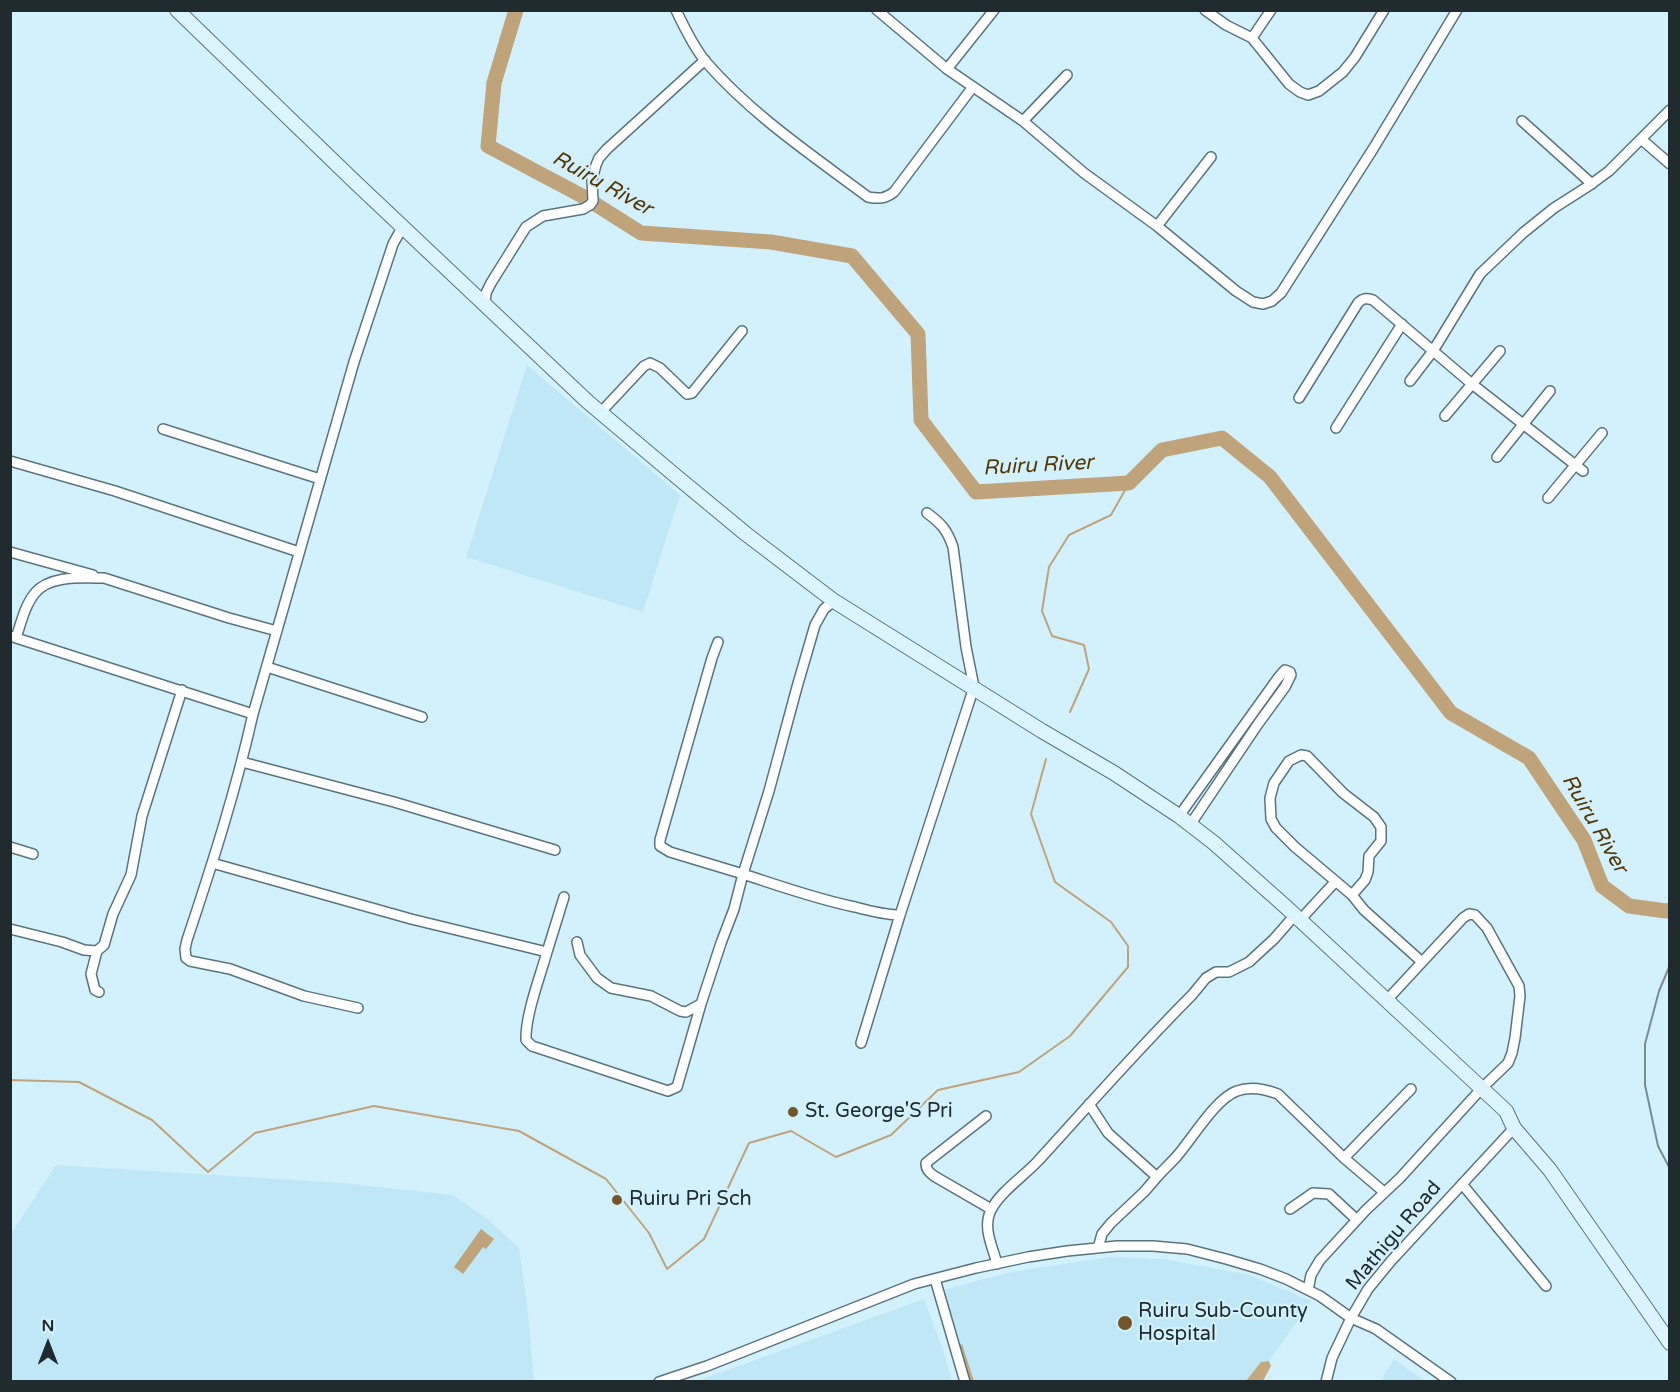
<!DOCTYPE html>
<style>
body{margin:0}
#map{position:relative;width:1680px;height:1392px;overflow:hidden;background:#d3f1fd;font-family:"Varela Round",sans-serif}
canvas{display:block}
.frame{position:absolute;inset:0;border:12px solid #202b30;pointer-events:none}
.north{position:absolute;left:18px;top:1314px;width:60px;height:60px;-webkit-text-stroke:4px #d3f1fd;paint-order:stroke;rotate:0deg;font-size:16px;font-weight:700;line-height:24px;text-align:center;color:#202b30}
.north::after{content:'';display:block;margin:auto;width:21px;height:27px;background:#202b30;clip-path:polygon(50% 0,100% 100%,50% 72%,0 100%)}
</style>
<div id="map">
<canvas width="1680" height="1392"></canvas>
<div class="frame"></div>
<div class="north">N</div>
</div>
<script>
const g = document.querySelector('canvas').getContext('2d');
g.lineJoin = 'round';
function fillPath(path, color) {
  g.fillStyle = color;
  g.fill(path, 'evenodd');
}
function stroke(path, color, width, dash) {
  g.strokeStyle = color;
  g.lineWidth = width;
  g.lineCap = dash ? 'butt' : 'round';
  g.setLineDash(dash || []);
  g.stroke(path);
}
function write(font, color, halo, rows, align = 'center') {
  g.font = font + ' "Varela Round",sans-serif';
  g.lineWidth = 4.5;
  g.setLineDash([]);
  g.textBaseline = 'middle';
  g.strokeStyle = halo;
  g.fillStyle = color;
  for (const [text, x, y, turn = 0] of rows) {
    g.save();
    g.translate(x, y);
    g.rotate((+turn || 0) * Math.PI / 180);
    g.textAlign = isNaN(turn) ? turn : align;
    if (halo) g.strokeText(text, 0, 0);
    g.fillText(text, 0, 0);
    g.restore();
  }
}
fillPath(new Path2D(`
 M527,365L680,495L643,612L466,557Z
 M56,1165L342,1183L453,1195L490,1221L519,1248L527,1303L534,1381L11,1382V1234Z
 M1110,1257L1164,1259L1250,1275L1311,1301L1255,1381L972,1382L943,1290L1011,1272Z
 M924,1299L943,1350L952,1381H697Z
 M1394,1359L1425,1381H1383V1377Z`), '#c0e7f6');
fillPath(new Path2D(`
 M962,1344L974,1381H969L959,1345Z
 M1269,1361L1271,1366L1263,1381H1246L1261,1362Z`), '#c4a980');
fillPath(new Path2D(`
 M481,1229L494,1239L486,1249L483,1247L463,1274L454,1267Z`), '#bea37b');
stroke(new Path2D(`
 M1070,712L1089,669L1084,645L1052,636L1042,611L1049,567L1069,535L1111,515L1129,483
 M10,1080L79,1082L152,1120L208,1172L255,1133L374,1106L519,1131L606,1179L649,1233L667,1269L704,1239L749,1143L791,1131L836,1157L891,1135L938,1090L1019,1072L1070,1036L1128,967V946L1111,922L1055,882L1031,814L1046,759`), '#bea37b', 2);
stroke(new Path2D(`
 M516,10L494,83L488,146L584,197L641,233L771,242L852,256L918,334L921,420L976,492L1129,483L1162,450L1222,438L1270,477L1451,713L1529,758L1584,840L1602,886L1629,906L1666,911L1670,910`), '#bea37b', 15);
const street = new Path2D(`
 M676,10C683,25 696,50 706,62C752,115 812,155 868,197C879,199 885,199 894,192L972,88
 M877,10L947,69L1023,121L1084,173L1157,226L1236,291L1253,302L1263,304L1272,301L1281,293L1373,149L1457,10
 M1205,10L1226,25L1252,38L1289,84L1300,92L1308,95L1319,91L1343,72L1355,57L1384,10
 M1252,38L1271,10
 M947,69L994,10
 M1023,121L1067,75
 M1522,121L1592,184
 M1641,139L1670,164
 M1157,226L1211,157
 M485,303L486,293L491,283L526,227L543,216L583,209L590,205L593,201L592,180L596,165L599,158L607,149L705,60
 M1410,381L1433,351L1480,274L1523,233L1554,208L1590,185L1609,171L1670,110
 M1299,398L1358,303C1363,298 1366,298 1373,300L1472,384L1583,471
 M601,412L644,366L650,363L660,368L687,394L692,393L742,331
 M1445,416L1500,351
 M1336,428L1402,324
 M163,429L320,479
 M1497,457L1550,391
 M10,461L115,491L299,552
 M1548,498L1602,433
 M10,552L93,575
 M834,601L824,609L815,625L797,687L769,791L743,874C780,886 816,899 855,907C870,911 885,915 900,915L974,687L966,647L953,547C947,530 942,524 927,513
 M10,636L253,714L354,362L393,244L403,226
 M16,638C21,623 25,605 35,593C50,575 82,578 104,578L229,618L277,631
 M267,667L422,717
 M253,714C236,790 212,865 187,940L185,949L186,958L190,961L230,969L304,996L358,1008
 M242,762L394,802L555,850
 M1179,816L1278,678L1285,670L1290,672L1291,675L1285,687L1258,724L1190,825
 M10,847L33,854
 M212,863L411,919L547,952L564,897
 M1352,895L1365,880L1368,872L1369,856L1381,841V827L1374,817L1343,793L1307,756L1301,755L1289,761L1274,783L1270,798L1271,819L1276,828L1295,847L1352,895L1364,910L1422,962
 M1300,920L1335,882
 M10,929L62,942L84,950L97,951L104,945L113,914L131,875L142,816L182,690
 M577,942L580,955L597,978L611,988L651,996L680,1011L686,1012L701,1004
 M97,951L91,974L95,990L99,992
 M547,952C540,977 525,1016 526,1040L532,1046L668,1091L677,1087L701,1004L721,943L734,909L743,874L670,852L660,846V840L712,658L718,642
 M861,1043L900,915
 M1089,1104L1108,1133L1157,1177L1144,1192L1111,1223L1102,1234L1098,1248
 M986,1116L931,1159L926,1163C926,1170 929,1172 934,1176L991,1209
 M1157,1177C1163,1170 1171,1163 1177,1156C1192,1139 1216,1098 1237,1091C1250,1086 1265,1089 1278,1094L1344,1158
 M1462,1184L1546,1286
 M1384,1192L1344,1158L1411,1089
 M1290,1209L1313,1193L1329,1194L1357,1220
 M997,1264C993,1247 982,1228 991,1210C1000,1192 1024,1176 1038,1161C1089,1105 1139,1048 1192,995L1206,978L1216,972H1229L1249,962L1274,939L1295,915
 M935,1279L965,1382
 M1308,1290L1311,1275L1320,1260L1366,1210L1400,1178L1482,1088L1508,1063L1512,1053L1515,1038L1520,996L1519,986L1487,928L1475,915L1469,914L1463,918L1386,1001
 M659,1382L707,1366L914,1284L976,1268L1028,1257L1067,1251L1117,1246H1153L1187,1249L1226,1259L1260,1269L1286,1279L1320,1296L1351,1318L1376,1329L1451,1382
 M1326,1382L1332,1358L1351,1318L1368,1289L1391,1261L1514,1128`);
const secondary = new Path2D(`
 M177,10L355,182L588,402L677,477L746,534L834,601L1042,731L1114,773L1179,816L1214,843L1286,907L1506,1111L1514,1128L1550,1170L1670,1343`);
stroke(street, '#59747f', 12);
stroke(secondary, '#59747f', 16);
stroke(street, '#fff', 9);
stroke(secondary, '#dcf4fd', 14);
stroke(new Path2D(`
 M1670,965L1659,991L1645,1044V1085L1658,1146L1670,1169`), '#788d95', 2);
for (const [x, y, r, color] of [
 [793,1112,6,"#725629"],
 [617,1200,6,"#725629"],
 [1125,1323,8,"#725629"]
]) {
  const dot = new Path2D();
  dot.arc(x, y, r, 0, 2 * Math.PI);
  g.fillStyle = color;
  g.fill(dot);
  stroke(dot, '#d3f1fd', 2);
}
write('20px', '#202b30', '#d3f1fd', [
 ["St. George'S Pri",805,1112],
 ["Ruiru Pri Sch",629,1200],
 ["Ruiru Sub-County",1138,1312],
 ["Hospital",1138,1335]
], 'left');
write('20px', '#202b30', '#d3f1fd', [
 ["Mathigu Road",1394,1236,-50]
]);
write('italic 21px', '#543803', '#d3f1fd', [
 ["Ruiru River",602,184,29],
 ["Ruiru River",1038,466,-3],
 ["Ruiru River",1594,824,60]
]);
</script>
